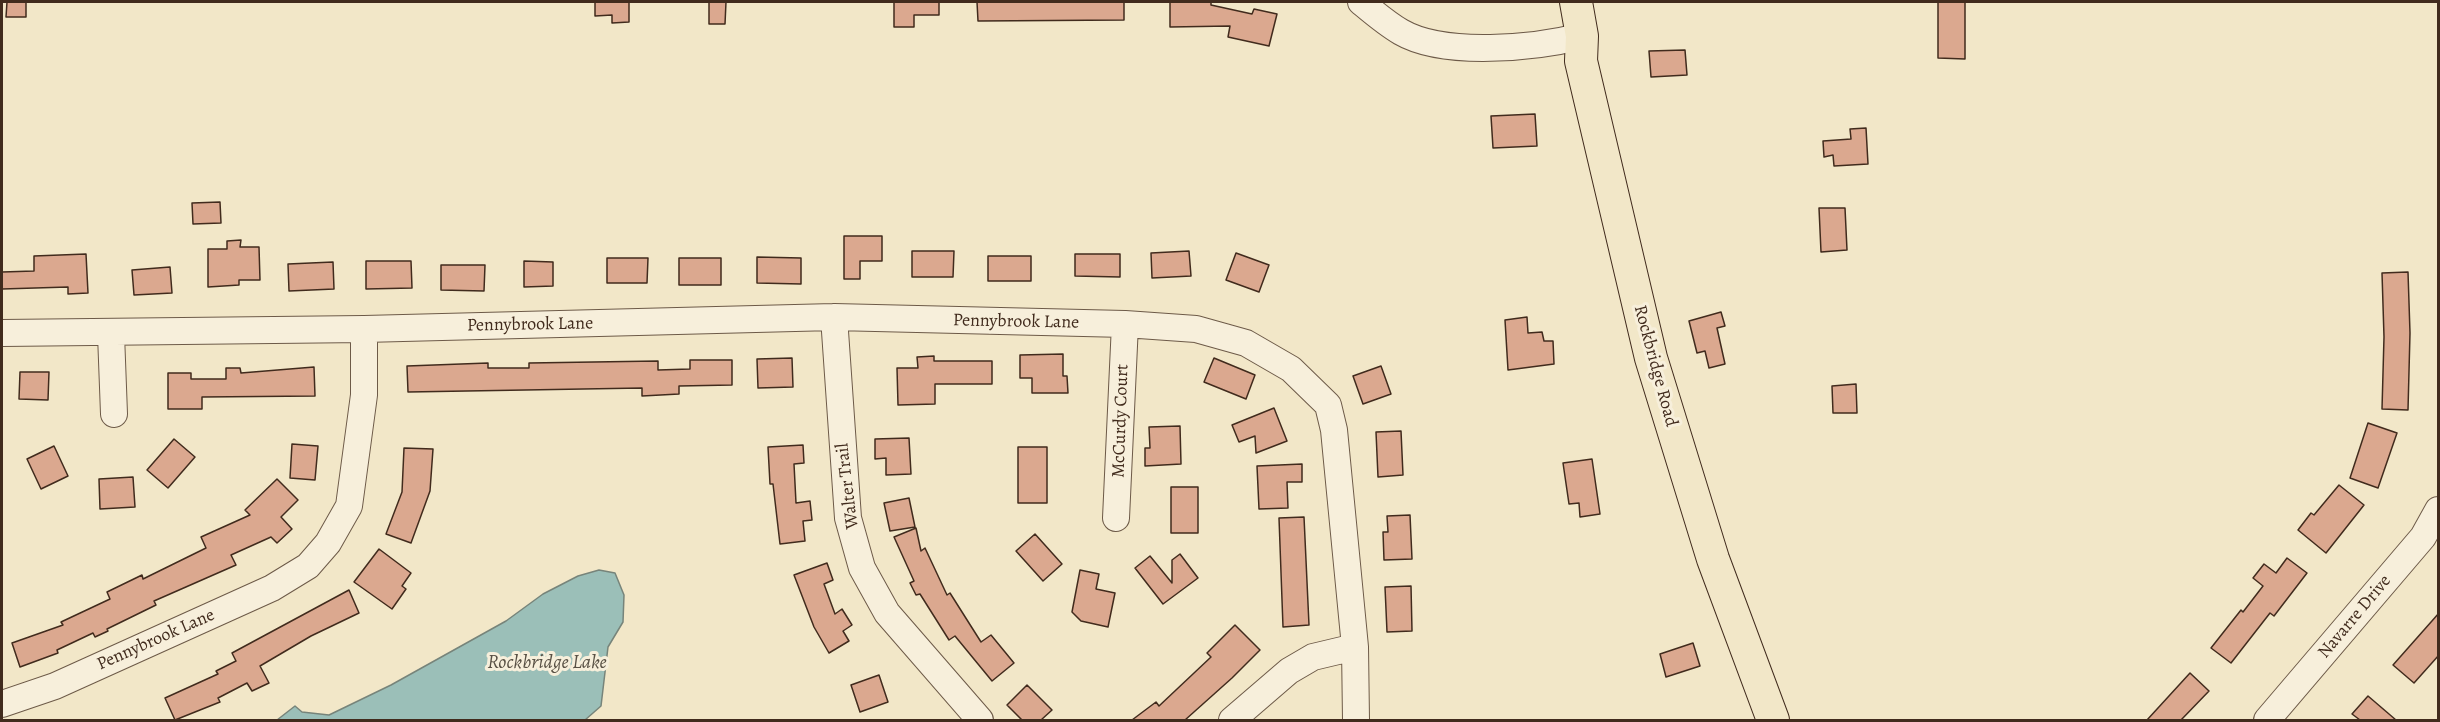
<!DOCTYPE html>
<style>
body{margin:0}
#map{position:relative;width:2440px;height:722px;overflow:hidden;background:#f2e7c8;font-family:Alegreya,serif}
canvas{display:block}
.frame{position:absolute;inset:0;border:3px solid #412b1d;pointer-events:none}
</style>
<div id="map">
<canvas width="2440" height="722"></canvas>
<div class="frame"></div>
</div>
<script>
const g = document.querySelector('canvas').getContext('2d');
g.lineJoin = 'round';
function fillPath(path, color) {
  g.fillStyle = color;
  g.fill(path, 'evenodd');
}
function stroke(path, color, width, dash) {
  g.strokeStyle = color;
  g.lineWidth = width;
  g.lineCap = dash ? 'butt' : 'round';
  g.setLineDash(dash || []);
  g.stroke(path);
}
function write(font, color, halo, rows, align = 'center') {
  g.font = font + ' Alegreya,serif';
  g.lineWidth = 6;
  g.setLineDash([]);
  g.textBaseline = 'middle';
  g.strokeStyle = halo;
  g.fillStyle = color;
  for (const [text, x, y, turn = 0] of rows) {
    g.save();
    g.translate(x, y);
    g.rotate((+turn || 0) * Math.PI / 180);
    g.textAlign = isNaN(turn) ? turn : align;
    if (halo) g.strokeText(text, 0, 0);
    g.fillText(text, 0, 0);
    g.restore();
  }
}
const water = new Path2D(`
 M599,570L615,573L624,595L623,622L608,647L601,706L585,720H277L295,706L302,712L329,715L391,685L506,621L543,594L578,576Z`);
fillPath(water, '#9bbfb8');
stroke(water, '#77847a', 1.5);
const building = new Path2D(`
 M7,2H26V17H6Z
 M595,2H629V22L612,23V15L595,16Z
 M709,2H726L725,24H709Z
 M894,2H939V15H914V27H894Z
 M977,2H1124V20L978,21Z
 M1170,2H1211V5L1252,14L1254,9L1277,14L1269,46L1228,37L1230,26L1170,27Z
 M1938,2H1965V59L1938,58Z
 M1685,50L1687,75L1651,77L1649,51Z
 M1535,114L1537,146L1493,148L1491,116Z
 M1866,128L1868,164L1834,166L1833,155L1824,157L1823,141L1851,139L1850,129Z
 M220,202L221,223L193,224L192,203Z
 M1819,208H1845L1847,250L1821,252Z
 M844,236H882V261H860V279H844Z
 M241,240L240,247H259L260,280H239V285L208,287V249H227V241Z
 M912,251H954L953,277H912Z
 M1189,251L1191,276L1152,278L1151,253Z
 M1236,253L1269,265L1259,292L1226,280Z
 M86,254L88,293L68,294V287L2,289V272L34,271V256Z
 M1075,254H1120V277L1075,276Z
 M988,256H1031V281H988Z
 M757,257L801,258V284L757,283Z
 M607,258H648L647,283H607Z
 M679,258H721V285H679Z
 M366,261H411L412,288L366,289Z
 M524,261L553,262V286L524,287Z
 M333,262L334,289L289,291L288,264Z
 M441,265H485L484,291L441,290Z
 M170,267L172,293L134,295L132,270Z
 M2408,272L2410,333L2408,410L2382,409L2384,337L2382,273Z
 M1721,312L1725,326L1717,328L1725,364L1709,368L1705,351L1697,353L1689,321Z
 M1527,317L1528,333L1542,332L1544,341H1553L1554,364L1508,370L1505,320Z
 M1063,354V376H1067L1068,393H1032V378H1020V355Z
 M934,356V361H992V384H935V404L898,405L897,368H918L917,357Z
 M792,358L793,387L758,388L757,359Z
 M1214,358L1255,375L1246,399L1204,382Z
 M690,360H732V385L679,386V394L642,396V388L408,392L407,366L488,363V368H529V363L658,361V370L690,369Z
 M1381,366L1391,394L1363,404L1353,376Z
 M314,367L315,396L202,397V409H168V373H191V379H226V368H240L241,373Z
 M20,372H49L48,400L19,399Z
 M1856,384L1857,413H1833L1832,386Z
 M1274,408L1287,441L1256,453L1255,436L1239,442L1232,425Z
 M2368,423L2397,433L2378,488L2350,478Z
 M1180,426L1181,464L1145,466V448H1150L1149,427Z
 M1401,431L1403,475L1378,477L1376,432Z
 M909,438L911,474L886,475V458L875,459V439Z
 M174,439L195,457L168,488L147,470Z
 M292,444L318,446L315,480L290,478Z
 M803,445L804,463L794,464L796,503L810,501L812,520L803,521L805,541L780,544L773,484H770L768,447Z
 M54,446L68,476L41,489L27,459Z
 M1018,447H1047V503H1018Z
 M404,448L433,449L430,491L411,543L386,534L402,492Z
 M1592,459L1600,514L1580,517L1579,503L1569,504L1563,463Z
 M1302,464V482H1287L1288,508L1259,509L1257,466Z
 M133,477L135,507L100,509L99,479Z
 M277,479L298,500L281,517L292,529L277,543L271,537L231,555L236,565L154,601L156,605L107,629L108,631L95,637L93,633L57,650L58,653L20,667L12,643L63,625L61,622L110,599L107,592L142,575L143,579L206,548L201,537L250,515L245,510Z
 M2339,485L2364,505L2326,553L2298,530L2311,513L2314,515Z
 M1171,487H1198V533H1171Z
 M909,498L915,527L890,531L884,503Z
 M1410,515L1412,559L1384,560L1383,532H1388L1387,516Z
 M1304,517L1309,625L1283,627L1279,518Z
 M916,528L921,551L925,548L947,595L950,593L981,642L991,635L1014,663L992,681L955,636L949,640L920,594L916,595L910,583L914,581L894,537Z
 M1035,534L1062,564L1043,581L1016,551Z
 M379,549L411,573L402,586L406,589L392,609L354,582Z
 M1180,554L1198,578L1163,604L1135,568L1150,556L1172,583V560Z
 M2287,558L2307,573L2274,616L2270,613L2231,663L2211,648L2241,610L2243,612L2263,586L2253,578L2264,564L2276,573Z
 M827,563L833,580L824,584L835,614L842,609L852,625L843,631L849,641L829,653L814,627L794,575Z
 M1080,570L1099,574L1096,589L1115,593L1108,627L1081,621L1072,612Z
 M1411,586L1412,631L1387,632L1385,587Z
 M349,590L359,613L311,636L260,666L269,683L252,691L247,683L218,698L220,702L175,720L165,698L218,674L216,671L236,661L232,653Z
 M2439,613V655L2414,683L2393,665Z
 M1235,625L1260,650L1232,678L1185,720H1132L1156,702L1159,706L1211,657L1207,653Z
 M1693,643L1700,666L1666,677L1660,654Z
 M2190,673L2209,691L2181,720H2147Z
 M879,675L888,702L860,712L851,685Z
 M1027,685L1052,710L1041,720H1022L1007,705Z
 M2368,696L2396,720H2360L2352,714Z`);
fillPath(building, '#dba88f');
stroke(building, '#412b1d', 1.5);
const minor = new Path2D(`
 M1361,2C1373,12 1387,24 1401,32C1444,57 1536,48 1582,36
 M834,317L848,518L862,568L887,613L980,720
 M2,333L364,329L834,317L1125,324L1196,329L1246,343L1291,369L1328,405L1334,430L1355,647L1356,720
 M111,334L114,414
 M1116,518L1125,324
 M2,704L55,686L272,588L308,566L328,543L349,506L364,395V329
 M1232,720L1289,671L1313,657L1355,647
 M2267,720L2423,537L2438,510`);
const major = new Path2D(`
 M1576,2L1582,36L1581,61L1651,358L1713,559L1773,720`);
stroke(minor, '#6d5a48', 28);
stroke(major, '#412b1d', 34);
stroke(minor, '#f7efdb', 26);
stroke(major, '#f2e7c8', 32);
write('18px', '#412b1d', '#f7efdb', [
 ["Pennybrook Lane",1016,322,1],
 ["Pennybrook Lane",530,325,-1],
 ["Rockbridge Road",1655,366,75],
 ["McCurdy Court",1121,421,-88],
 ["Walter Trail",848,486,-97],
 ["Navarre Drive",2355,617,-50],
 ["Pennybrook Lane",156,640,-24]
]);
write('italic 20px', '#585044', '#f7efdb', [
 ["Rockbridge Lake",547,663]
]);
</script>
